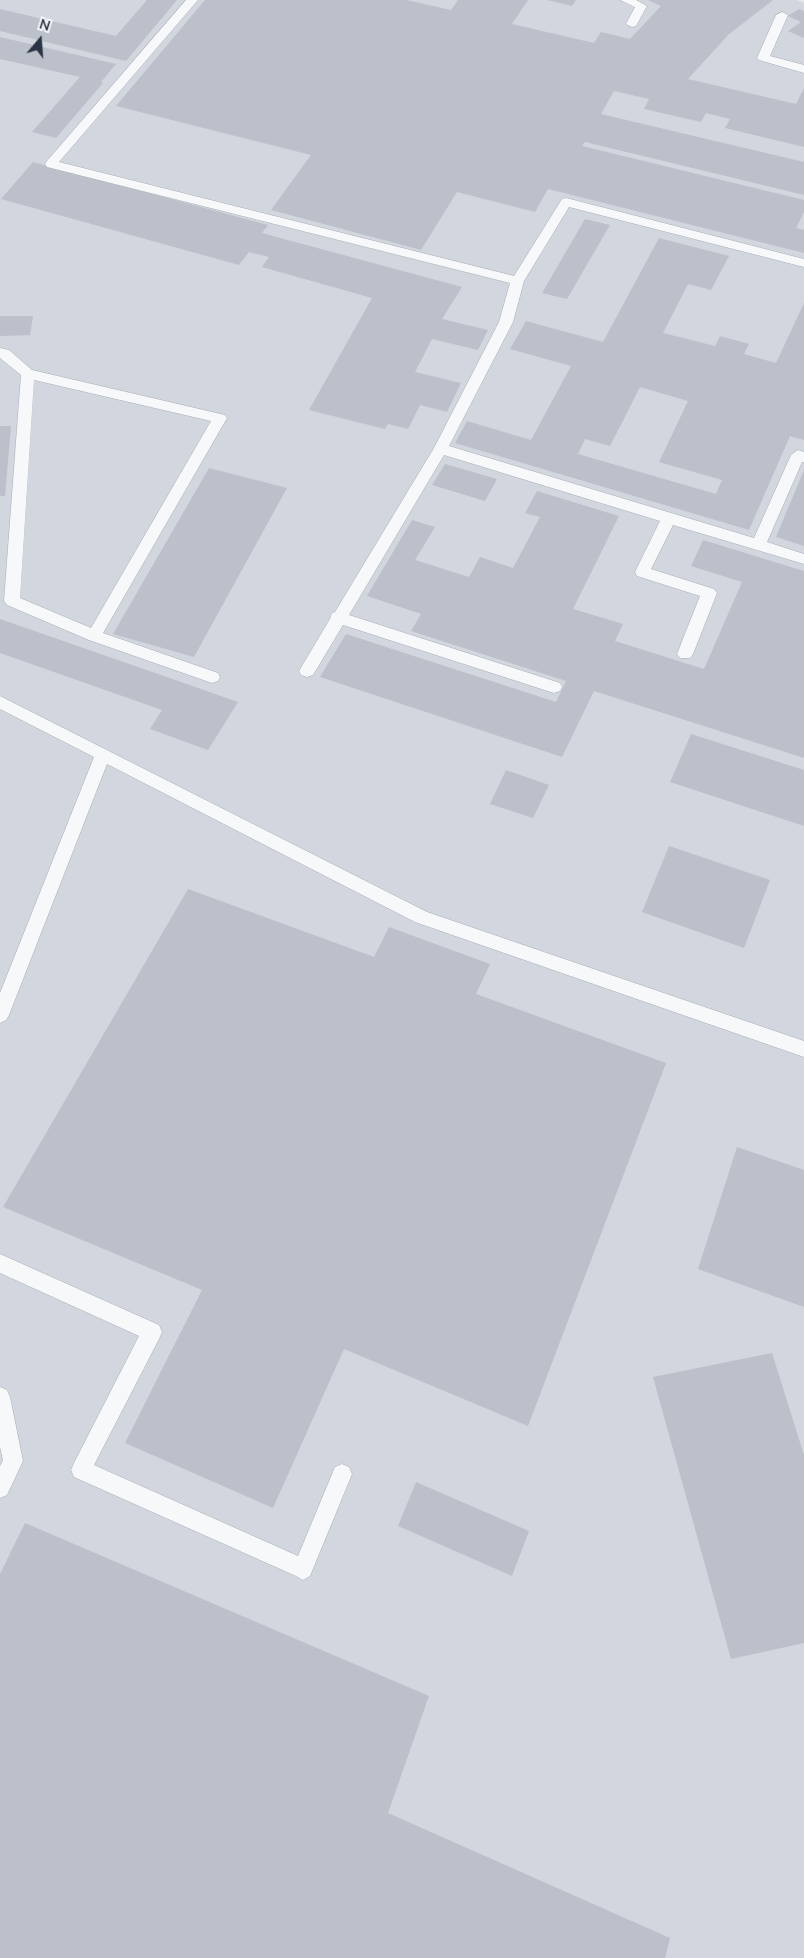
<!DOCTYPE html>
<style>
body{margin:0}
#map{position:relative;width:804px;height:1958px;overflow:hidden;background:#e4e7ec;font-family:"Nunito Sans",sans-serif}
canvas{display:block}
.north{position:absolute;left:15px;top:15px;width:50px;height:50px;-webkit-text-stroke:4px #f4f6f9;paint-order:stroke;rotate:18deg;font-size:14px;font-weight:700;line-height:20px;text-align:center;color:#2b3445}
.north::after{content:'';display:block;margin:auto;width:18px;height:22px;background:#2b3445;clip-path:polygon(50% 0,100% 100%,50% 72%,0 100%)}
</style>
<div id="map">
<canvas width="804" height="1958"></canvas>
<div class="north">N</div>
</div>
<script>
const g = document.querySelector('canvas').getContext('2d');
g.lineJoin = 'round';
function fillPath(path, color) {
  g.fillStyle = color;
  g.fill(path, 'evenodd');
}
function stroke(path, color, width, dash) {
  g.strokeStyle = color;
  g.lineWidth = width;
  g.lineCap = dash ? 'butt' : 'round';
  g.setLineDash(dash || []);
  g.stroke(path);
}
fillPath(new Path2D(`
 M0,0H797L804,3V1958H0Z`), '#d2d6de');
fillPath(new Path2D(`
 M147,0H177L126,61L0,31V9L116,36Z
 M205,0H406L451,10L458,0H528L512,24L594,43L601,32L630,39L661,6L648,0H773L728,35L688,79L796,104L804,88V147L725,128L730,119L706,113L701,122L644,109L649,99L614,91L601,114L804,162V195L585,142L582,146L804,200V212L796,228L804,230V253L548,189L535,212L457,192L421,250L271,210L311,155L116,106Z
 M547,0H576L572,6Z
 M799,9L804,11V38L788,31L801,22L788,16Z
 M0,37L116,64L101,82L103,83L56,138L32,132L80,77L0,59Z
 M33,162L268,225L262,233L462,287L442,319L488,330L478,350L432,339L415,372L461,383L447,412L420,405L408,429L388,424L385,429L309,410L372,298L262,267L269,257L249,252L239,265L1,199Z
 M585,219L610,225L567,299L542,293Z
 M659,238L729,256L711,290L688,284L663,333L715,346L720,336L749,344L744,354L776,363L804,303V440L790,436L749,530L455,443L467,421L531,440L571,366L510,349L526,321L603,342ZM640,387L688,401L659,462L722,480L716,494L578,454L585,439L610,446Z
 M0,316H33L30,335L0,336Z
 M0,426H11L5,496H0Z
 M445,464L497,479L485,501L432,485Z
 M209,468L287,488L194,657L113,634Z
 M804,470V546L776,537Z
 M537,491L619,516L573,609L623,624L615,641L704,669L742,582L691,566L703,540L804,571V758L594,691L562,757L320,677L346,634L556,702L566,681L411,631L421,614L367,596L412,520L435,527L415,560L469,577L480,557L513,568L540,517L525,513Z
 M0,619L181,682L238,702L208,750L150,729L162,710L0,653Z
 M691,734L804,770V826L670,782Z
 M506,770L549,785L533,818L490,804Z
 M669,846L770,880L744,948L642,912Z
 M188,889L374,957L389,927L490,964L476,994L666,1063L528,1426L344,1349L273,1508L125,1443L202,1290L3,1207Z
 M737,1147L804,1170V1307L698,1269Z
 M772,1353L804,1455V1643L731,1659L653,1377Z
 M416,1482L529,1531L512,1576L398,1526Z
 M25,1523L429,1696L388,1813L670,1938L665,1958H0V1574Z`), '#bbc0ca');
const service = new Path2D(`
 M186,0H198L59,162L514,276L562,199L566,198L804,259V267L569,207L524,281L513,322L449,446L754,538L791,455L798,450L804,452V462H802L767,542L804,554V564L673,525L651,569L714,589L717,593L693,654L690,658H680L677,654L700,596L637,576L635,572L660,521L444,455L349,615L560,683L562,687L560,691L554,693L343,625L313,675L307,677L301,675L299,671L330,619L332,613L335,612L434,448L499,322L510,283L47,167L45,164L47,161Z
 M620,0H636L647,6L636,26L632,27L626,24L635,7Z
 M782,12L788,15L770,56L804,65V73L759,60L757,58L776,15Z
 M0,348L9,350L32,370L225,415L227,418L103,633L218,673L220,677L218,681L212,683L89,640L7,605L4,601L21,375L0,358ZM34,380L211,421L91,628L20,598Z
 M0,696L427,912L804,1041V1057L415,922L107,764L9,1015L6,1020L0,1023V993L94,757L0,709Z
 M0,1254L159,1325L162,1332L159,1339L94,1465L298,1556L335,1467L342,1464L349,1467L352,1474L310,1576L303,1580L296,1576L74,1477L71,1470L74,1463L139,1336L0,1273Z
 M0,1387L7,1390L10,1397L23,1461L7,1495L0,1498V1466L3,1460L0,1447Z`);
stroke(service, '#a9aeb7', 1);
fillPath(service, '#f7f8fa');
</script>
